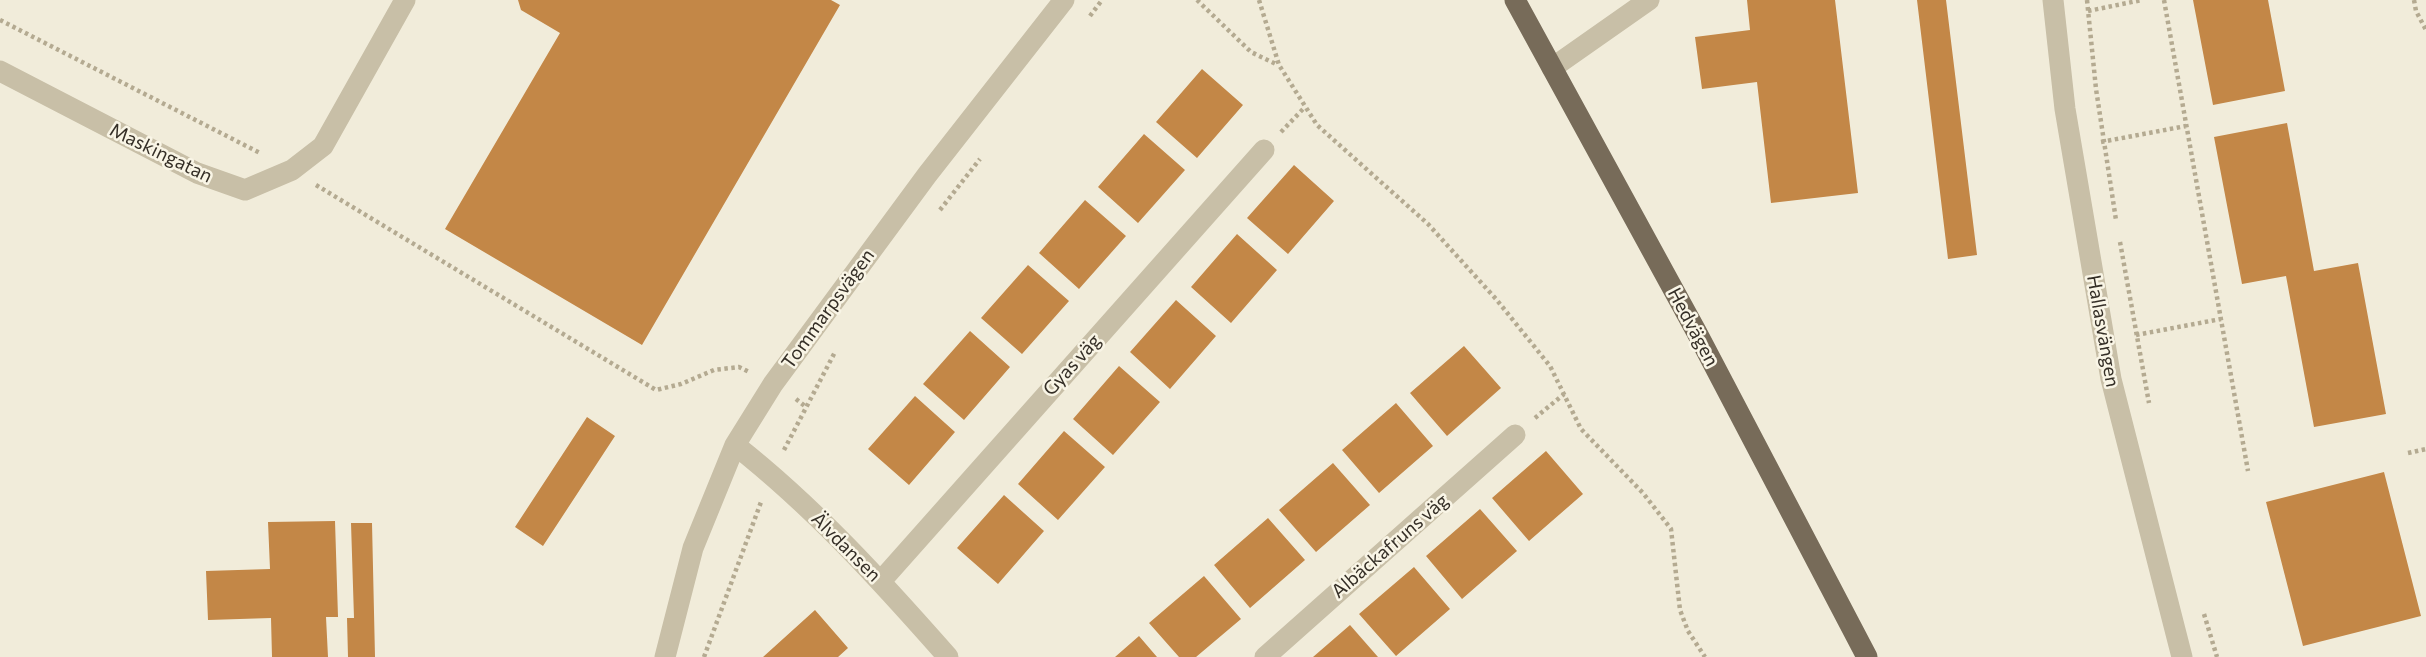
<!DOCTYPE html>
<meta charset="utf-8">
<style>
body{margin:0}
canvas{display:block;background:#f1ecda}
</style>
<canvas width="2426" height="657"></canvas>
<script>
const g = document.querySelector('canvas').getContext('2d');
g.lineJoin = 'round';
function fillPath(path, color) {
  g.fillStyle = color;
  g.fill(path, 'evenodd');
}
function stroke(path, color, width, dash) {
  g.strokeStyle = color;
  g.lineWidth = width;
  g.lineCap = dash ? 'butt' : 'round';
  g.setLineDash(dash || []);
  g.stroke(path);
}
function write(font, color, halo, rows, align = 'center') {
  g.font = font + ' Commissioner,sans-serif';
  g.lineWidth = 5;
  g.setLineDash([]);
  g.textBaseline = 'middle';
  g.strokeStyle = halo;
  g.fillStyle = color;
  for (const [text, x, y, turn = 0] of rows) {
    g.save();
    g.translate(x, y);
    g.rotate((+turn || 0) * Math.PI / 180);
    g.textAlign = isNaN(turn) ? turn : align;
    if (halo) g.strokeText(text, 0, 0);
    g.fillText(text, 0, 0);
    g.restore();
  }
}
fillPath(new Path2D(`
 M518,0H831L840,5L642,345L445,229L560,33L521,10Z
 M1747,0H1835L1858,193L1771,203L1757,82L1702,89L1695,37L1750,30Z
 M1917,0H1946L1977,255L1948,259Z
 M2193,0H2268L2285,91L2213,105Z
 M1202,69L1243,105L1197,158L1156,122Z
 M2287,123L2314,271L2358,263L2386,414L2314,427L2286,276L2242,284L2214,137Z
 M1144,134L1185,170L1138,223L1098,187Z
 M1294,165L1334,201L1288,254L1247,218Z
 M1085,200L1126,236L1079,289L1039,253Z
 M1237,234L1277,270L1231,323L1191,287Z
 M1028,265L1069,301L1022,354L981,318Z
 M1176,300L1216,336L1170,389L1130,352Z
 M970,331L1010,367L964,420L923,384Z
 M1464,346L1501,388L1447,436L1410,393Z
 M1119,366L1160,402L1113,455L1073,419Z
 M915,396L955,432L909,485L868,449Z
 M1396,403L1433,446L1379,493L1342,450Z
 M587,417L615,436L543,546L515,527Z
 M1064,431L1105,467L1058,520L1018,484Z
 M1546,451L1583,494L1529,541L1492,498Z
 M1333,463L1370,505L1316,552L1279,510Z
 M2384,472L2421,616L2303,646L2266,502Z
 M1004,495L1044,531L998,584L957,548Z
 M1480,509L1517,551L1462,599L1426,556Z
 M1268,518L1305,560L1250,608L1214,565Z
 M335,521L338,617H326L328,657H272L271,618L208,620L206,571L270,569L268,522Z
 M351,523H372L375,657H348L347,618H354Z
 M1414,567L1450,609L1396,656L1359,614Z
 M1204,576L1241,619L1196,657H1179L1149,623Z
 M815,610L848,648L838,657H763Z
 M1350,625L1378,657H1313Z
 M1139,636L1157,657H1115Z`), '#c38747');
stroke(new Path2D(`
 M1197,0L1251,52L1278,65
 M1259,0L1279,65L1317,125L1428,224L1496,299L1550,366L1581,429L1643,493L1671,529L1680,610L1688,631L1705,657
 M2087,0L2096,89L2116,220
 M2164,0L2248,471
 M2414,0L2416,11L2426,30
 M2088,11L2142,0
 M1090,16L1102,0
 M0,20L260,153
 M1281,132L1305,107
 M2101,142L2186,126
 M316,185L656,390L681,384L714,370L739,367L749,372
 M940,210L980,159
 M2120,242L2149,403
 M2136,335L2221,319
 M796,399L806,407
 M1535,418L1564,394
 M784,450L835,352
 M2408,453L2426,449
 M2204,614L2217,657
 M704,657L761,502`), '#b4aa91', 4.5, [3.5, 3.5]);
stroke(new Path2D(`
 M2053,0L2065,109L2111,379L2182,657
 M1552,68L1649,0
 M0,71L197,173L245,190L292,170L323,146L405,0
 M735,445C814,507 882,582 948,657
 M881,581L1264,150
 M665,657L693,548L735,445L773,384L927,175L1064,0
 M1265,657L1515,435`), '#c8bfa7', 21);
stroke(new Path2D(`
 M1515,0L1696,331L1867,657`), '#776b59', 21);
write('19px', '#352f27', '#f9f5e6', [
 ["Maskingatan",161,153,26],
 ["Tommarpsvägen",828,309,-54],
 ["Hedvägen",1693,327,62],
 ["Hallasvängen",2103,331,80],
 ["Gyas väg",1072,365,-48],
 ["Albäckafruns väg",1390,546,-41],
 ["Älvdansen",846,547,45]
]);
</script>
